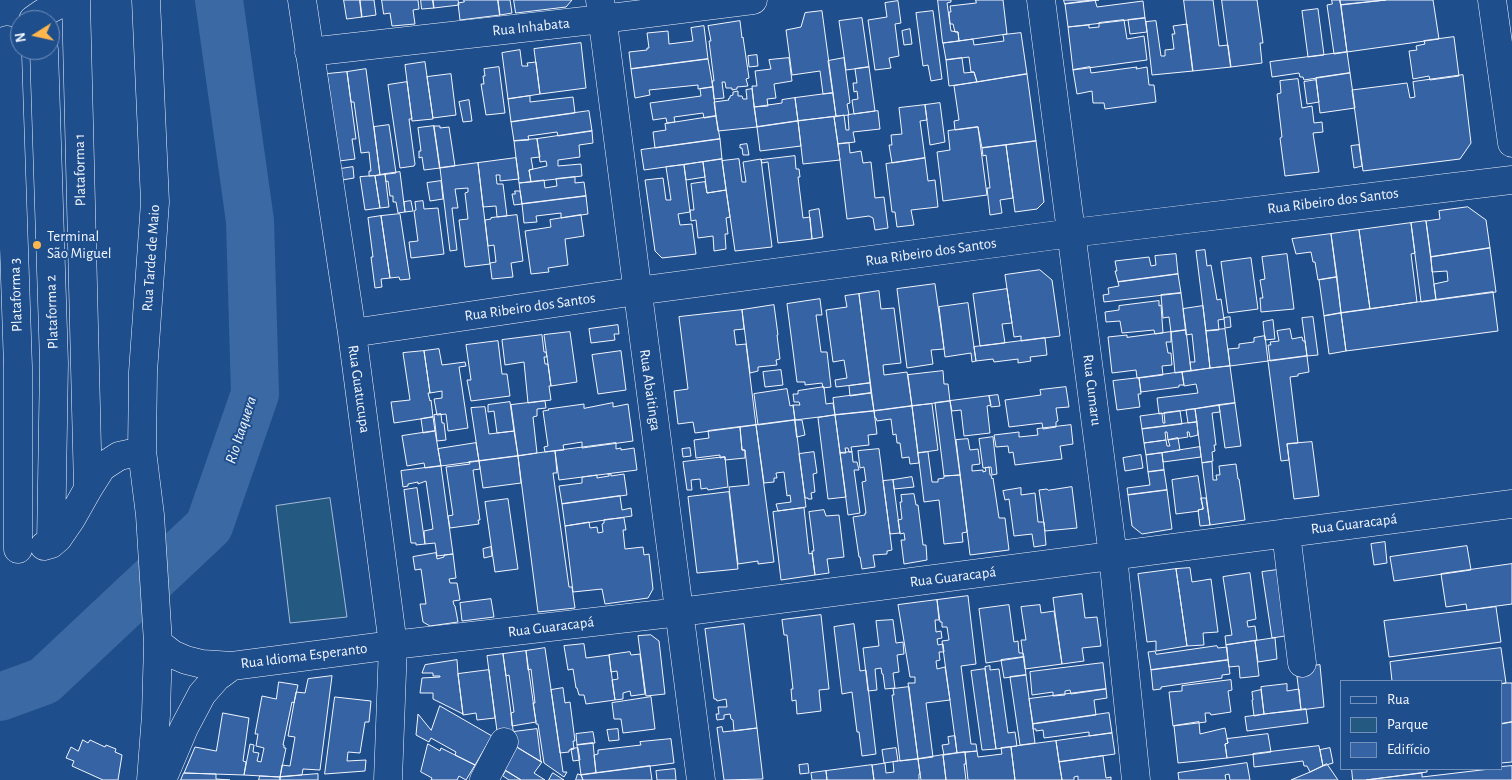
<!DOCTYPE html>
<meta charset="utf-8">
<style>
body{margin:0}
#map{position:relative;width:1512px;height:780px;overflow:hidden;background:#1f4e8c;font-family:"Alegreya Sans",sans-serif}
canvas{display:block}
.legend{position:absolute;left:1340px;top:680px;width:162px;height:90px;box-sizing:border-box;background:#1f4e8c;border:1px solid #7391ba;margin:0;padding:6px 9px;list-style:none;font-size:15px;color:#f2f6ff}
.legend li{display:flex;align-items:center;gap:10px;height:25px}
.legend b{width:25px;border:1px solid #7391ba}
.north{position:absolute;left:10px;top:10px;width:50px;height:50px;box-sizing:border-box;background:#1f4e8c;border:1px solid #7391ba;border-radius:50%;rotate:260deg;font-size:14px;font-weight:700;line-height:20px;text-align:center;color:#f2f6ff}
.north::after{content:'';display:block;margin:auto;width:18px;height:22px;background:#ffb74d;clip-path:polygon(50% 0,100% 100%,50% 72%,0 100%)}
</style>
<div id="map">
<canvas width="1512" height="780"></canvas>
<ul class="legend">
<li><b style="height:6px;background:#1f4e8c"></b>Rua</li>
<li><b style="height:14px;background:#245a82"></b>Parque</li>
<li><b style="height:14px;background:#3563a3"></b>Edifício</li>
</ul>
<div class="north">N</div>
</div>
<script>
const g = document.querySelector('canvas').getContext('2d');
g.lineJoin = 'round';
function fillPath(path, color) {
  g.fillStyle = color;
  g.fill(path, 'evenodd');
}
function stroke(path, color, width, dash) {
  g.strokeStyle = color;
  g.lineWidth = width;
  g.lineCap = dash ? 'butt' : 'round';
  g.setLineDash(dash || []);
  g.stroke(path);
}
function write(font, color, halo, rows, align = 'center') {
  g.font = font + ' "Alegreya Sans",sans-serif';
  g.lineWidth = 4;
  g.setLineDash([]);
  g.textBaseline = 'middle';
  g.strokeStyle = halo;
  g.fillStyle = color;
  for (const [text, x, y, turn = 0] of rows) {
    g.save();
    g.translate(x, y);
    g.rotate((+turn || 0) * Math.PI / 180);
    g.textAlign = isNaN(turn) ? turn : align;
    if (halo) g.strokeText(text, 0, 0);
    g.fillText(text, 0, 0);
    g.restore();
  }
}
const green = new Path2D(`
 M330,498L347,617L290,623L276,506Z`);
fillPath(green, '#245a82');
stroke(green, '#a8bbd7', 1);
stroke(new Path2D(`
 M0,697L44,681L209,526L255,394L250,221L219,0`), '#3b69a3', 48);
const building = new Path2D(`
 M344,0H360L362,17L347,19Z
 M360,0H374L376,15L362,17Z
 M382,0H418L419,9L413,10L415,24L392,26L390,13L384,14Z
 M421,0H433L434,8L422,9Z
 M433,0H458L459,5L434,8Z
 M464,0H498L500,15L460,20L458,3L464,2Z
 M498,0H510L512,13L500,15Z
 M514,0H572L566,7L516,13Z
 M938,0H951V2L947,3L951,31L958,32L959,41L943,43Z
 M976,0H1003L1007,34L959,41L958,32H955L953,24H950L949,12H951L950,6L976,3Z
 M1064,0H1099L1065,4Z
 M1095,0L1097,7L1143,1L1145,18L1068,27L1065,4Z
 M1184,0H1213L1219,46L1228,45L1231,67L1193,71Z
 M1222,0H1257L1263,43H1260L1262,63L1231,67Z
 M1332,0H1340L1347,52L1334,54L1327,5L1332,4Z
 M1340,0H1386L1341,5Z
 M1386,0H1433L1439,39L1347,52L1341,5Z
 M898,1L901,23L895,24L899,56L889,58L891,68L875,70L868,20L887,17L885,3Z
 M1318,9L1324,55L1308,57L1302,11Z
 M822,11L833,93L823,94L820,71L792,75L786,30L801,27L805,13Z
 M933,11L942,79L931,81L928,65L923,66L916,13Z
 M862,18L869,67L846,70L839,21Z
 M1145,18L1147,32L1130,34L1128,20Z
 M1124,20L1127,39L1144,36L1147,60L1073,70L1068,27L1089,25V28L1099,27V23Z
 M740,21L742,38L743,37L749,78L746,79L748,86L737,87V89L732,90V88H726L725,82H722L724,98L714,99L712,81H714L709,41H711L708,26Z
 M1156,21L1161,56H1165V50L1174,49L1172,34H1175L1173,26L1187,24L1193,71L1152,75L1146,22Z
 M704,26L708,59L631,69L629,52L647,50V48H649L647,33L668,31L669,44L693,41L691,28Z
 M910,29L912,44L904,45L902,31Z
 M1021,33L1027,74L977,82L974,72H971L969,57L946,60L943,43L973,39L974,45L1004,41L1003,35Z
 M1454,37L1459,76L1430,80L1429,76L1413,79L1409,51L1417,50L1416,46L1425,44L1424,41Z
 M581,43L586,88L540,94L534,49Z
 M520,50L522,66H528L527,63L536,62L540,94L508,99L502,53Z
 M1347,52L1350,73L1304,80L1303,77H1300L1299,73L1272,77L1270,62Z
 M757,55L758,66L749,67L748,56Z
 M789,58L792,81L774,84L776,98L767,99L768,106L754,107L752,86H757L755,71L771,69L769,60Z
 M844,58L850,103L847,104L849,115L836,116L828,61Z
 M962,58L964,73L974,72L977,82L949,86L946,60Z
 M708,59L713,87L698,89V85L649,90L650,95L635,98L631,69Z
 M425,62L433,119L412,121L405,65Z
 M499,67L505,113L486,115L481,84H484L483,76H485L484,69Z
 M869,67L875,111L854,114L852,100L858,99L857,91L854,92L853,83H857L855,69Z
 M1090,67L1091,73L1137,67L1136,69L1147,67L1149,85H1154L1156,102L1105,109L1104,103H1093L1092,91L1077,94L1073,70Z
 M366,69L380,175L369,176V171H371L369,152L361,153L354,102H351L347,72Z
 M347,72L356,139H352L355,159L339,161L327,74Z
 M1350,73L1355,108L1320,113L1316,78Z
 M451,74L456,115L433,118L427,77Z
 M1027,74L1036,141L982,148L978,127L955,130L954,121L959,120L954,86Z
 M1463,75L1471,143L1460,159L1363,171L1352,90L1407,83L1410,98L1415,97L1413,82Z
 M1298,79L1302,108L1312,106L1314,123L1322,122L1323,132L1313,133L1319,172L1285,176L1280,138L1282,137L1277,94L1281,93L1280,81Z
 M1316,80L1319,102L1307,104L1304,82Z
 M407,82L412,119H409L415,164L414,166L400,168L388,85Z
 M713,87L716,116L704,118L703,113L674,117L675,122L667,123L666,118L653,120L650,103L701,96L700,89Z
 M752,89L757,127L718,131L714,102L729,100L728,99L730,98V96L733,95V92L738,91V96H742L743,99H747L746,90Z
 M833,93L836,116L798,121L795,98Z
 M530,96V102L573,97L575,113L511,122L508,99Z
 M795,98L798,121L757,127L754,107L782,103V100Z
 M469,100L472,121L463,122L459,102Z
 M940,103L945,142L930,145L925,105Z
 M925,105L927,120L920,121L925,158L892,163L889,145H892L891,135L902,134L899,108Z
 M589,111L592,131L558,136L557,132L528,136L529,140L514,141L511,122Z
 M878,111L880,129L853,132L855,142L838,144L834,117L844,115L846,130H849L848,115Z
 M716,116L720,139L655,148L653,132L666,130L665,124Z
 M834,117L840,160L803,164L798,121Z
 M798,121L801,146L760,151L757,127Z
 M389,125L396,173L380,175L374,127Z
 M434,126H440V128L449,127L455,166L440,168Z
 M434,126L440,168L424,170L422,157L419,158V151H421L418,128Z
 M978,127L987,195L943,201L937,152L950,150L948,131Z
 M592,131L593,143L579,145L580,157L558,160V166L581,164L582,176L531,182L529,170L547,166L546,161L540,162L537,139Z
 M537,139L540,157L531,158L533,169L529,170L531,182L519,183L514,141Z
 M720,139L722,159L644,170L641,150Z
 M1036,141L1044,202L1037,209L1015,212L1006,145Z
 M849,143L850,153L861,151L863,163L871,162L875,198L884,197L888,228L875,230L873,218L869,216L847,219L838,144Z
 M747,144L749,155H743L742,148H740V145Z
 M1006,145L1013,198L1000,200L1002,213L990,215L987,188H990L986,155L983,156L982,148Z
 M1359,145L1362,166L1354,168L1351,146Z
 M795,156L796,169H799L800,177H798L803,218L810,217L812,239L778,243L768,162L762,163L761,160Z
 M516,158L519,179L500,181V175H496L497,184H503L507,216L497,217L496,206L483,207L478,163Z
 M925,158L928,181L935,180L938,207L911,210L914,225L897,227L895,212H892L886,164Z
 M722,159L726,190L707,193L703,162Z
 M739,159L742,182H746L743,162L761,159L772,247L735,251L722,161Z
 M703,162L705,177L686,180L684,165Z
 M478,163L490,264L465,267L459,220L468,219L465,193L468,192V188L455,189L458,208H452L457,250L450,251L440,168Z
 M684,165L690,212L678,214L680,225L692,224L696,254L662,258L655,251L645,180L663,178L666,200H671L666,167Z
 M353,167L354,178L342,180L340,169Z
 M400,172L405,212L398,213L396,202H393V196H390L388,181L386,182L385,174Z
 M385,174L389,207L380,208L375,176Z
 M375,176L380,208L365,210L360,177Z
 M575,177V183L584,182L586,196L522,204L519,183L544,180L545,188L557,186L556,179Z
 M441,181L443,199L430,201L427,183Z
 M705,182L707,193L726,190L730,217L726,218L728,234H725L726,249L714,251L713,236L698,238L696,220L691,221L690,210H694L691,184Z
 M515,191H520L522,204L514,205L512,194H515Z
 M586,196L588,214L561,218V213L536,216L537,222L524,223L522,204Z
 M411,201L413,211L405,212L404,202Z
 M423,201L424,209L438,208L444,254L411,258L409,242L418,241L414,211L416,210L415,202Z
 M1468,207L1486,220L1490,248L1431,257L1426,221L1440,219L1439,211Z
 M819,209L823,237L812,239L809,211Z
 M400,214L410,279L400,280L399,277L390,278L381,216Z
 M517,215L523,261L511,263L513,277L492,279L490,263L496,262L494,245L488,246L485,220L491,219V218Z
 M581,215L584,236L565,239L568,265L548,268L549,272L531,274L525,231L551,227L550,220Z
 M381,216L390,278L381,279L382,287L375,288L371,257H373L368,218Z
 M1426,221L1436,300L1421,302L1411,223Z
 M1411,223L1415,253L1411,254L1417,302L1370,309L1359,230Z
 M1359,230L1370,309L1341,313L1331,234Z
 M1331,234L1337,277L1318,280L1315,262H1313L1311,252L1296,254L1292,239Z
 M1490,248L1496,292L1436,300L1434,284L1448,281L1447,271L1432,272L1431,257Z
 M1205,250L1207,266L1211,265L1217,300L1221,299L1224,319L1218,320L1219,330L1206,331L1196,251Z
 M1176,254L1178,274L1118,282L1115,271H1117L1115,261L1149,257L1151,266L1156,265L1155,256Z
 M1287,254L1294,309L1261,312L1260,298H1263L1260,280L1265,279L1262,257Z
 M1251,258L1258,309L1228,313L1221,262Z
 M1040,270L1052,280L1060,336L1021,341V336L1014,337L1005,275Z
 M1178,274L1181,293L1104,302L1103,295L1109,294L1108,288L1119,286L1118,282Z
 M1337,277L1341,313L1324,316L1319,280Z
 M935,284L944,349L931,350L933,364L907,368L897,289Z
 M1007,289L1012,323L1002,324L1005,343L980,346L973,294Z
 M879,291L881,309L894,308L901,363L883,365L884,375L907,372L912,406L874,411L859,294Z
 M1493,292L1498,331L1346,351L1341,313Z
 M1181,293L1186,330L1171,332L1169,317L1163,318L1161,295Z
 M859,294L870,383L836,387L835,380L847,378L844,360L833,362L826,310L847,307L845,296Z
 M820,299L822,315H816L821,352H827L831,387L823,388L822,383L805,385V382H797L787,304Z
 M1159,301V306L1161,305L1163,333L1155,334L1154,330L1122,333L1120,321L1106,322L1105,312L1119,310V306Z
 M968,303L974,347L976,361L972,362L971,353L945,357L939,307Z
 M774,305L778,335H777L780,359L776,360L777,365L758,367V371L750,373L742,310Z
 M1203,306L1210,368L1191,371L1190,362H1195L1192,334L1186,335L1183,309Z
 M742,310L744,329L734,330L736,345L746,344L756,425L695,433L693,422L678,424L674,391L688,389L679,317Z
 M1341,313L1346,351L1329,354L1324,316Z
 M1230,317L1231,327L1225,328L1224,318Z
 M1313,317L1318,355L1307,356L1302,318Z
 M1273,320L1275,339L1265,340L1263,322Z
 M618,325L619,334H614L615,340L591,343L589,329Z
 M1225,329L1230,366L1210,368L1206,331Z
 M1290,329L1292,339L1302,337L1303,341H1305L1307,356L1270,361L1268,345H1271L1270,342L1279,341L1277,331Z
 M1186,330L1191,371L1175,373L1171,332Z
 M570,332L577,382L551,386L544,335Z
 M1171,332V342H1166L1168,353H1171L1172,365L1162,366L1163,375L1139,378H1137L1136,370L1112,373L1108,337L1127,335V337Z
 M542,335L544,352H546L547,357H544L545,364H548L551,386H549L551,400L528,403L524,362L505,365L502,340Z
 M1265,336L1268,361L1230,366L1228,349L1239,348V344L1254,342V338Z
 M1045,338L1047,355L1030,357L1031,361L1018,363V359L994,362L993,359L976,361L974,347Z
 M498,341L502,374H507L510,396L471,401L467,380H471L466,345Z
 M439,349L442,365L465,362L466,366L459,367L468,428L448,431L446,414L437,415L434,399L442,398V391L430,393L424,351Z
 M424,351L430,393H428L430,401L431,400L433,417L394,423L391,402L410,400L403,353Z
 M621,351L626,390L598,394L592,355Z
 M1307,356L1309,372L1298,374V376L1290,377L1298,443L1287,444L1289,460L1281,461L1268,361Z
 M1230,366L1235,403L1159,414L1157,398L1198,393L1196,384L1184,386L1182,372Z
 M781,370L783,385L765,387L763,372Z
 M943,371L944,384H948L950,401L912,406L908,375Z
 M1182,372L1184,385H1179V387L1141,392L1139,378Z
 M1139,378L1141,394H1138L1140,407L1117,410L1113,381Z
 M870,383L871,393L850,396L849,386Z
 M824,387L826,404L833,403L835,415L795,420L793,405H800L799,402H794L793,394H798V391Z
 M1066,387L1069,407L1056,408L1058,421L1056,422V427L1043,429L1042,423L1009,427L1005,400L1041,395L1040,390Z
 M787,389L790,406L793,405L795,420L758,425L754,394Z
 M871,393L874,411L835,415L833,398Z
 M998,395L1000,406L991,407L989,396Z
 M989,396L991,405L987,406L990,433L964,436L961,410L952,411L950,401Z
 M545,401L546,408L537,409V416L533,417L537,453L518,456L511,405Z
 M950,401L960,475L944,476L935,403Z
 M510,402L514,431L497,433L494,411L488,412V405Z
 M613,403V407L628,404L633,441L582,448V442L563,445L564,450L545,452L544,447L548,446L543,411L549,410L548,409L584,404V408Z
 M1235,403L1241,446L1225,448L1219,405Z
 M932,404L938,450L918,453L912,406Z
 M1219,405L1220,412L1212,413L1216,445H1214L1215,451L1212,452L1213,461L1202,463L1195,409Z
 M912,406L919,463L910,464L909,457L902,458L900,443H897L896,434L893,435L891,419L877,421L876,418H875L874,411Z
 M485,407L489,434L514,431L518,456L479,461L471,408Z
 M1195,409L1197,422L1188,423L1186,410Z
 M874,411L877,434L868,435L869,445L851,447L852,452H849L848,448H845L846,453H840L835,415Z
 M1180,411L1182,424L1142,429L1140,416L1162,413L1163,423H1165L1164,413Z
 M441,414L442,423H444L446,440L437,441L434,415Z
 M835,415L846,497L828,499L818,418Z
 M433,417L435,431L423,433L421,419Z
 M795,420L806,507L778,511L776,504L791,502L790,495L787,496L784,472L776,473L777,478H774V482L764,483L756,425Z
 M795,420H802L805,435L797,437Z
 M1197,422L1198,435L1190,437L1189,432H1187L1188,437L1168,440L1167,432H1165L1166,440L1144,443L1142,429Z
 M756,425L774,562L758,564V561L738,564L729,487L749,485L745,450H742L740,427Z
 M1071,425L1073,444L1060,446L1062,459L1015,465L1013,452L1009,453L1008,446L996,447L994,435L1019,432V437L1038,435L1037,429Z
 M740,427L742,450H745V458L725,460V457L720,458V455L696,458L694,440L709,438L708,431Z
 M435,431L441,466L425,468L424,463L407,466L402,436Z
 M993,437L997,474L992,475L991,467L983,468L979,439Z
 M1178,438L1180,450L1146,455L1144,443L1166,440L1167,446H1170L1168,440Z
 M968,439L970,450L978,449L980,464L972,465V471L983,470V472L986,471L985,468L989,467L990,475H991L992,479L993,478L999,518H1005L1009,550L970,555L956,440Z
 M1312,442L1319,496L1294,499L1287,444Z
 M476,443L479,461L441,466L438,449Z
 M616,443V449L621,448V450L634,448L637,470L559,480L555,451Z
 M1200,447L1201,457L1163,462L1162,453Z
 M690,448L691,456L683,457L682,449Z
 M879,449L892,550L887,551V554L873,555L875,567L862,569L860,557H859L853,517L865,515V513H866L862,482L866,481L864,467L860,468L858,451Z
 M555,451L557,473H553L569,587H572L575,608L538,612L518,456Z
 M814,452L817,473L813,474L815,492L811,493L812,499H808V498H805L799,454Z
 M852,452L853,462H857L859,470H854L860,513L848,515L840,453Z
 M928,452L932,482H938V479L944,478V476L960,475L967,532L962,533L963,542L944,544L939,500L924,502L918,453Z
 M1162,453L1164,470L1148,472L1146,455Z
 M1141,455L1143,468L1125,471L1123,458Z
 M518,456L521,483L483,488L479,461Z
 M725,457L728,487L708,490L707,488L701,489L700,479L691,480L692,490H687L683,462Z
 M479,461L480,469L473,470L480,520H478L479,524L450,528L448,516L453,515L446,467L470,464L469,462Z
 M1212,462L1213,480H1217L1216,475H1220L1219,466L1236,464L1238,479H1239L1245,520L1210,525L1202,463Z
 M441,466L453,554L437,556L435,543L425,544L424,531L433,529L426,481L418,484V482L408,484V486L403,487L401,471Z
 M1164,470L1167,490L1128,495L1127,488L1150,485L1148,472Z
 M608,474H611V476L624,474L627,495L562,504L559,486L582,483V477L597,475V478L609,476Z
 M1198,476L1203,509L1198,510L1199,511L1176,514L1172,480Z
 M912,477L914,487L894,489L893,480Z
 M893,480L900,533L890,534L883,481Z
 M1072,487L1077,528L1045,531L1039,490L1047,489L1048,490Z
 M417,488L425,544L416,545V543H411L404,490Z
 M1021,488V495L1035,493L1038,522H1044L1046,545L1034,547L1032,534L1014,536L1009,499L1005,500L1003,491Z
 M1167,490L1172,529L1142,534L1132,526L1128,495Z
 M729,492L738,569L697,573L688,497Z
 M914,494L916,505H918L923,545H926L927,560L904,564L901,540H905L904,533L900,534L898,520L902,519L900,502H902L901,495Z
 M620,496L622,510L631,508L632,516L565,526L562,504Z
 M1201,498H1206L1210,525L1200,526L1198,510L1203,509Z
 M508,499L518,569L495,572L485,502Z
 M804,508L809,554L812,553L815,575L781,580L773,512Z
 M824,510L826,516L839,515L844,557L827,559L829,573L815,575L812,551H814L809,512Z
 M624,518L626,530H623L625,549L643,547L644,555L649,554L653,589L648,598L605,604L602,589L573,592L565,526L589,522L590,528L597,527L598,533L603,532L602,524L604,523V520Z
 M1385,542L1387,563L1374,565L1371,544Z
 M1467,546L1471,570L1394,581L1390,557Z
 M491,547L492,556L484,558L483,549Z
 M436,553L437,559L444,557V555L453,554L456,578L449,579L450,583H457L460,600L453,601L454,605L455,606L458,622L430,626L423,622L420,604H426L421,569L415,570L413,557Z
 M1512,564V604L1467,610L1466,604L1446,607L1441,574Z
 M1190,568L1192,582L1211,579L1218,632L1203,633L1204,645L1187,646L1176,569Z
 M1176,569L1187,646L1156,651V641L1147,642L1138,574Z
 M1277,570L1285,636L1272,638L1262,572Z
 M1250,573L1256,619L1247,621L1248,627L1255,626L1257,640L1226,645L1225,636L1232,635L1223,577Z
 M1082,594L1085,618L1097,617L1101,646L1082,648L1084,661L1062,664L1053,598Z
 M968,596L976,664L961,666L971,744H976L977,751L957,753L942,641L949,640L947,627H942V622H940L937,600Z
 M491,599L494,617L462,621L460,603Z
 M937,600L939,620H935L936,632L941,631L942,638L937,639L938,645L943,644L944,652H939L940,660L936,661L937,669L945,667L950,700L926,703L933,757L918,759L908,683H915V677H910L898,605Z
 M1009,605L1014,642L1018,641L1019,653H1023L1024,657L986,663L979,609Z
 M1040,605L1041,613L1054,611L1062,664L1025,669L1021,640H1026L1021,607Z
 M1496,607L1501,642L1389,657L1384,621Z
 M821,615L829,689L819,690L821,711L797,714L796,700L792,701L791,689H793L787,635H784L782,620Z
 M893,620L896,643L903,642L904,654L897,655L899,672L893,673L895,688L885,689L883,674H882L881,668L875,669L877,690L868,691L863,648L879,646L876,621Z
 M744,624L757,728L734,731L733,720L731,719L730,714L724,715V719L717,720L716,714H719L718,707H727L726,699L717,701L716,699H714L705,629Z
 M854,624L860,671L866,670L876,754L862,756L859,732H857L852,692L842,694L834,627Z
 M651,635L659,641L665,694L646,696L638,636Z
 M1275,638L1277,659L1258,662L1255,641Z
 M1255,641L1259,676L1240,678L1239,666L1229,667L1226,645Z
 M584,644L586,658L609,655L615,700L586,704L584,695H579L577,688H576L573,669L568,670L564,646Z
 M1217,646L1218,648L1227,647L1228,660L1151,670L1148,652L1155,651L1156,654Z
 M545,648L563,772H567L564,777L544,763L538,724H536V722L533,703H535L531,669L528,670L526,651Z
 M1501,648L1506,683L1501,684V681H1392L1390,662Z
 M526,651L536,722L512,726L511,713L514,712L509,675L506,676L503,654Z
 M630,652L631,655L640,654L645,694L631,696L630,691L623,693V699L615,700L612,680L618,679L617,671L611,672L609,655Z
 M503,654L511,713L515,746L497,731L487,656Z
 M1024,657L1026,675L1004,678L1001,660Z
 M457,660L458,674L463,714L433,699V693H420L422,678L440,677V676H433V673H422L425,665Z
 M1228,660L1230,674L1222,675V678L1161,687V689L1153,690L1151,670Z
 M1103,663L1106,689L1071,694L1070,690L1065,691V695L1053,696V692L1032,695L1030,672Z
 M1320,665L1324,707L1301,710L1296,668Z
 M990,666V670L999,669L1008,733L1015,732L1017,746L996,749L985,667Z
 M985,669L996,749L982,750L971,671Z
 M489,670L495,718L477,720L476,713L463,715L458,674Z
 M1026,675L1035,743L1020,745L1010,677Z
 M332,676L320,770L303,769L302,775L280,777L282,765L290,766L295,737L288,736L296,692L305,693L308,679Z
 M1231,680L1232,690L1228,691L1231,712L1211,715L1210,713H1205L1206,722L1173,726L1169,692L1182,691V686Z
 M279,682L298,685L294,703L292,702L283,745H284V748H286L280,777L244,775L250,744L254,745L253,752L259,753L257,761L261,762L264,748L256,746L258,734H255L262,696L276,699Z
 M1506,683H1512V722L1501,724V684Z
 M1287,684V691L1299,689L1301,710L1264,714L1261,687Z
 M909,687L918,759L900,761L892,695H894L893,689Z
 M563,688L565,703L570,702L575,741H573L574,749L569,750V752L560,753L551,690Z
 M1106,689L1107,698L1094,700L1096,715L1033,724L1029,699Z
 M1261,690L1264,714L1254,716L1252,700H1253L1252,692Z
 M335,697L371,701L369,722H365L360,753L348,752L347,761L366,760L365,771L325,774Z
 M651,697L655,729L623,733L621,719H614L612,703Z
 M440,706L492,736L475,765L455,755L456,752L431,738L429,742L416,735L418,714L431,730Z
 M1306,709L1308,723L1247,731L1245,717Z
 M223,713L249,718L243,761L246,762L244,775L184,773L195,747L216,751Z
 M1109,713L1112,733L1089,736V732L1044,738L1043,730L1036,731V729H1033V724Z
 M1199,722L1200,734L1225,728L1228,743L1225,744L1227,758L1178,763L1174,726Z
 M1512,722V762L1501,763V724Z
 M722,727L723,732L757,728L763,779L724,780L717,728Z
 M537,729L541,762L515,746L513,732Z
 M618,729L619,740L609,741L607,730Z
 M593,732L595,743L577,745L576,734Z
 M1112,733L1115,754L1059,762L1056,741Z
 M1268,734L1271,752L1227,758L1225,744L1228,743L1227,739Z
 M955,736L957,753L944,755L942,745L949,744L948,737Z
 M671,739L674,763L596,773L594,755L598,754V750L641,745L640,742Z
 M83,740L88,743L90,740L105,747L106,745L116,749L115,752L122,755L118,780H103L72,766L74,761L66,758L71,747L78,751Z
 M1056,741L1062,780H1015L1011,747Z
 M593,743L596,773L581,775L577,745Z
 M428,744L440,751L441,748L475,765L466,780L459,776L457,780H431L432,778L421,772Z
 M515,746L542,762L534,773L545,780H521L502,768Z
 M1319,746L1323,766L1310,772L1307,766H1304L1303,761L1254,767L1253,754Z
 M1011,747L1015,780H968L965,752L977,751L978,757L1002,754L1001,748Z
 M578,748L580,760L573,761L571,749Z
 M896,748L898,761L884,763L882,750Z
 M1330,748L1333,763L1323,766L1320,750Z
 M965,752L966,764H964L966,780H946L943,755Z
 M943,755L946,780H921L918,759Z
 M1103,756L1106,778L1111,777V780H1078V776L1074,777V780H1062L1059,762Z
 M918,759L920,774H919V780H874L872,765L885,763L886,773L894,772L893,762Z
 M1247,763L1250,780H1230L1229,774L1225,775L1226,780H1179L1178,773Z
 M808,764L809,773L800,774L799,765Z
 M1327,764L1338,780H1291L1310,772Z
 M872,765L874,780H827L826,771Z
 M650,766L652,780H583L581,775Z
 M1512,766V780H1366L1422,773V777L1490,769H1501V767Z
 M675,769L676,780H657L656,771Z
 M1352,769H1427V772L1366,780H1353Z
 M506,771L521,780H509L503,776Z
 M826,771L827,780H812L811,773Z
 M184,773L216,774V779L230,780H181Z
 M553,773L564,780H549Z
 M318,774V780H280V777Z
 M578,774L581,775L583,780H576Z
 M260,776L280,777V780H259Z`);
fillPath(building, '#3563a3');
stroke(building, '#f2f6ff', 1);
const minor = new Path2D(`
 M76,0L88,489
 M146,0L155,202L143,372L142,451L150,515L158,643L156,715L151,780
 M302,0L352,333L393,645L388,780
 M600,0L701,780
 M1041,0L1113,556L1136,780
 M33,20L43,13L67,0
 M7,40L18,367V549
 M44,50L54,363L51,544
 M309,52L602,19L753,0
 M352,333L637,291L1072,233L1512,180
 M1286,533L1302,663
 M44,546L51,544L58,538L71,519L88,489L102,467L119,456L142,451
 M158,643L172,654L186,660L202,664L232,666L393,645L680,612L1512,504
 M162,780L184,728L202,694L217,677L232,666
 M484,780L504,742`);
const major = new Path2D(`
 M1492,0L1512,143`);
stroke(minor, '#f2f6ff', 29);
stroke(major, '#f2f6ff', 29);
stroke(minor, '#1f4e8c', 28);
stroke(major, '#1f4e8c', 28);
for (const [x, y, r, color] of [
 [37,245,5,"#ffb74d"]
]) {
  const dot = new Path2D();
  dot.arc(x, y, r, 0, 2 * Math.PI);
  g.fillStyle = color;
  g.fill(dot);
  stroke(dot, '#1f4e8c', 2);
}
write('15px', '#f2f6ff', '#1f4e8c', [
 ["Rua Inhabata",531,27,-6],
 ["Plataforma 1",80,170,-91],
 ["Rua Ribeiro dos Santos",1333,201,-7],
 ["Rua Ribeiro dos Santos",931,252,-8],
 ["Rua Tarde de Maio",151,258,-86],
 ["Plataforma 3",16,295,-92],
 ["Rua Ribeiro dos Santos",530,307,-8],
 ["Plataforma 2",52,312,-92],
 ["Rua Guatucupa",359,389,82],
 ["Rua Abaitinga",650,390,82],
 ["Rua Cumaru",1092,390,83],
 ["Rua Guaracapá",1354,524,-7],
 ["Rua Guaracapá",953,577,-7],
 ["Rua Guaracapá",551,627,-7],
 ["Rua Idioma Esperanto",304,656,-7]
]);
write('15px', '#f2f6ff', '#1f4e8c', [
 ["Terminal",47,236],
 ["São Miguel",47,253]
], 'left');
write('italic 16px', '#f2f6ff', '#1f4e8c', [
 ["Rio Itaquera",241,430,-72]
]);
</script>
